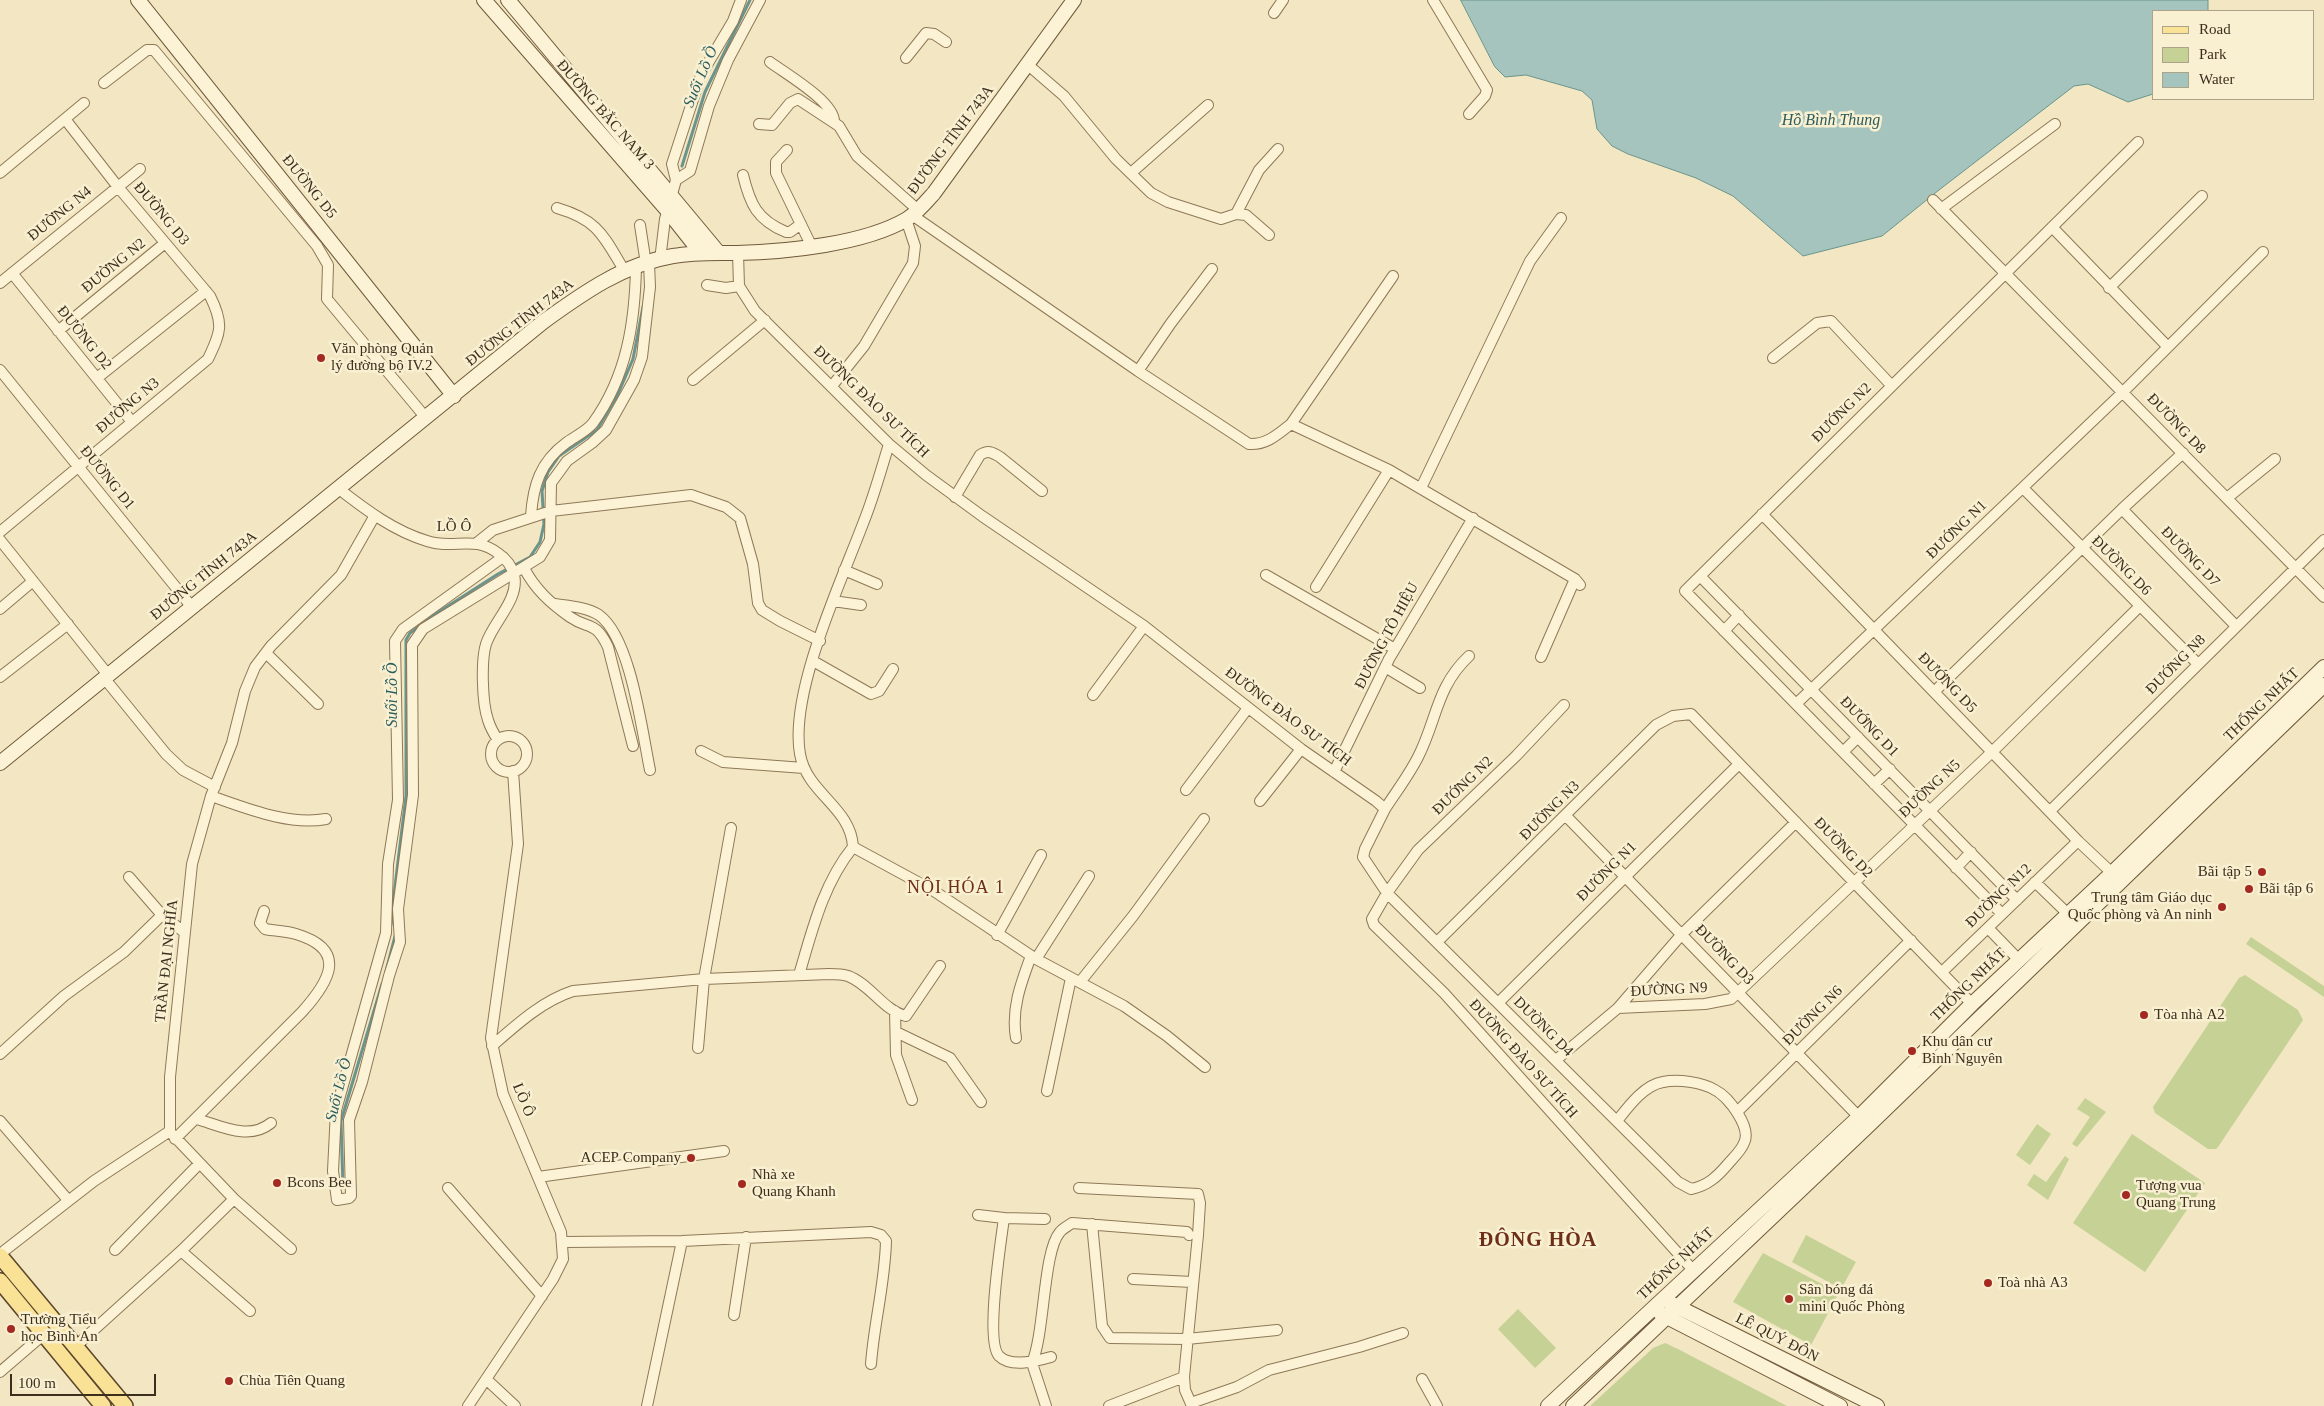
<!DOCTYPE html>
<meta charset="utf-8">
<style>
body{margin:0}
#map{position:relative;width:2324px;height:1406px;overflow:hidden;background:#f2e7c2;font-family:Georgia,serif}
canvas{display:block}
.legend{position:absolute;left:2152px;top:10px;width:162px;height:90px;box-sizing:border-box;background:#f9f0d2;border:1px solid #ada28a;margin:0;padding:6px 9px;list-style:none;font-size:15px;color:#3c2e1d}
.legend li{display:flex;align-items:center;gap:10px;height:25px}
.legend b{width:25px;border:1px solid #ada28a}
.scale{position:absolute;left:10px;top:1374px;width:146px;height:22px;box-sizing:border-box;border:2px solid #3c2e1d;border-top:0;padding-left:6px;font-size:15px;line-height:18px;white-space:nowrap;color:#3c2e1d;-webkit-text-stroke:4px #f9f0d2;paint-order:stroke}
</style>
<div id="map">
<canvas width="2324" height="1406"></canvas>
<ul class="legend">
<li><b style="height:6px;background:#f9e196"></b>Road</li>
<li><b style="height:14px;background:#c6d195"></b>Park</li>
<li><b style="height:14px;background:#a5c4bd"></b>Water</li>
</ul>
<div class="scale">100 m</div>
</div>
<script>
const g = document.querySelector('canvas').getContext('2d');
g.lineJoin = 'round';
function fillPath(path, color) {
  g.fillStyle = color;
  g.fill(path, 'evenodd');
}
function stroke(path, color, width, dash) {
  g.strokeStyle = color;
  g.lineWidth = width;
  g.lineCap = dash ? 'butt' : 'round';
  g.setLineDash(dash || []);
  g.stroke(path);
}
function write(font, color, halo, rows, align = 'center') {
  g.font = font + ' Georgia,serif';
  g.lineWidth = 5;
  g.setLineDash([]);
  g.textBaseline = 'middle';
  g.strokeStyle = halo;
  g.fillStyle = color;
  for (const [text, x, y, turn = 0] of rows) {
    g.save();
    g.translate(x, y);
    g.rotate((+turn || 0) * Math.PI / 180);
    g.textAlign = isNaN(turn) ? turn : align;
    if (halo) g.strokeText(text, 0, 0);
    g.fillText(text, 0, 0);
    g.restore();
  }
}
fillPath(new Path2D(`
 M2251,937L2324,986V997L2246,944Z
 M2245,975L2298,1010L2303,1020L2218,1147L2216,1149H2208L2155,1113L2153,1107L2239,978Z
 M2085,1098L2106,1112L2077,1147L2072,1144L2090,1117L2077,1109Z
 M2037,1124L2051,1134L2030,1165L2016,1155Z
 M2132,1134L2205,1183L2145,1272L2073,1223Z
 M2065,1156L2069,1159L2048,1200L2027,1185L2034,1174L2046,1182Z
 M1806,1235L1856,1262L1841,1289L1792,1262Z
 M1763,1253L1839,1293L1811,1345L1733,1302Z
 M1518,1309L1556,1348L1535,1368L1498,1329Z
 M1665,1343L1678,1349L1787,1406H1590L1653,1348Z`), '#c6d195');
const water = new Path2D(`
 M1461,0H2208V11H2153V94L2128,102L2088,84L2074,86L1939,190L1882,236L1803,256L1733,196L1696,178L1628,154L1612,146L1597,129L1592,100L1582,91L1526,75L1505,77L1495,67Z`);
fillPath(water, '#a5c4bd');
stroke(water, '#6a948c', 1);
stroke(new Path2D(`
 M682,166L705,92L750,0
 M394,925L392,911L406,796V640L410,633L437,613L498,574L530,557L540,542L544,524L542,491L548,472L559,456L597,430L618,394L633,359L643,307
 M386,971L395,936
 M343,1187L341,1121L382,984`), '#6a948c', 3);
const street = new Path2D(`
 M1433,0L1487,90L1485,96L1469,114
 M1274,13L1283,0
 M906,58L926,33L934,34L946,42
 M770,62C786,74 835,102 834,122
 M1027,64L1064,96L1116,159L1151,193L1168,202L1221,219L1236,214L1246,215L1269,235
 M104,83L147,50H154L317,246L328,265L327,299L426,418
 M759,124L772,125L790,103L798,99L839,126L857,156L918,210
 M787,150L776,162V173L811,245
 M0,173L84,103
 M1131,173L1208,105
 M743,175C750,204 757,220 786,232H790L801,224
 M676,180L690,171L709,106L728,60L760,0
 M1933,200L2324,597
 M557,208C598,220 603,235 624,270
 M1941,209L2055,124
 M1236,214L1259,170L1278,149
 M912,215L1138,371L1249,444C1267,445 1278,434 1291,424L1393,276
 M640,225L646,264
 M2052,227L2167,346
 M738,253L739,286L755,311L889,444L926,475L982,516L1144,626L1301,749L1376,801L1385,809L1365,849L1363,857L1387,893L1372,919L1374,925L1444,993L1693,1270
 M660,260L665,219L676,180L672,164L701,75L733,21L741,0
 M12,273L132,422
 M0,283L140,169
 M707,285L726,288L739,286
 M2109,288L2202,196
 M58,331L165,243
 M1773,358L1817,323L1831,321L1891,385
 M0,370L191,606
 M1138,371L1171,323L1212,269
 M97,378L206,291
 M693,380L765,320
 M832,386L864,346L913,263L915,246L906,219
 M1291,424L1389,470L1575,579L1580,585
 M1421,488L1530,261L1561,218
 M2023,488L2198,664
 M339,489C366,510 394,531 427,541C454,550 474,534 499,554C507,560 511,565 514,575C520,599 493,622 486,644C481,660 482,703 488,720C490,727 494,734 498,740
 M955,497L980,455C988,450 992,452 1000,457L1042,491
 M2227,498L2275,459
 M2122,509L2236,626
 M1762,514L2078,841L2112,873
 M531,516C533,486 540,462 566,443C574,437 587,431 593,423C627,376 635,322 636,266
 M0,532L208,359C221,332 224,324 210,296L118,187L65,119
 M0,540L109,676
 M478,542L493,530L551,511L691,495L726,507L740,518L753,564L758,603L762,610L780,621L820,641
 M503,557L403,629L395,641L398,800L388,864L386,933L336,1110L333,1171L337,1200L349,1198L351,1196L349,1120L362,1082L389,976L400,942L398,909L413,795L412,645L423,629L540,557L550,540L551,483L567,461L592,443L606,430L634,380L642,357L650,287L649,263
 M524,568C535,589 550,603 570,617C589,630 595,620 608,647L633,746
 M844,570L877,584
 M1266,575L1395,649
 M1700,576L2017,900
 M1316,587L1389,470
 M833,601L861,605
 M555,604C569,606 587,607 599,615C631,638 642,732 650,770
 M0,609L33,581
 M1724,631L1739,615
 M266,653L318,704
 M1541,657L1575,579
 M813,661L871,694L879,691L893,669
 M1385,667L1420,688
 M0,677L68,624
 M105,679L166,754L183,770L215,787
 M1934,692L2122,509L2183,453
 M1093,695L1144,626
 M1796,704L2123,392L2263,252
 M1564,705L1516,756L1418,850L1387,893L1678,1182L1691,1189C1707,1186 1717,1177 1728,1164C1733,1158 1741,1151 1744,1143C1752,1128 1729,1097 1715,1090C1702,1082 1678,1079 1663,1082C1644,1085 1628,1107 1617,1121
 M491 754a18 18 0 1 1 36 0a18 18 0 1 1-36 0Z
 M701,751L723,762L804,768
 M1843,752L1858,737
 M1334,772L1389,659L1473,518
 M1874,784L1890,769
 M1186,790L1248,708
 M211,796C246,808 289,826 326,819
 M1260,801L1301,749
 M1385,809C1396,792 1409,775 1418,757C1437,720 1436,687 1469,656
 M2050,811L2324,540
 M1566,816L1859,1117
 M853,847C851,807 807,794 800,754C789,692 842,580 864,521C874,496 881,470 889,444
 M1956,868L1971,852
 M129,877L162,915
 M2035,882L2067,913
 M2002,914L1685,591L2138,142
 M1988,928L2018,959
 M997,935L1041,855
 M1437,942L1656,725L1673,716L1691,714L1972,1004
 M1036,959L1089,876
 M1942,972L2078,841
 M799,975C812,931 823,884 853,847L934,891L1036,959L1124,1006L1167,1036L1205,1067
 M1080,982L1133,916L1204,819
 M1498,1003L1739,764
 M1618,1008L1682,934L1796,822
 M895,1011L896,1055L912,1100
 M896,1032L950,1058L981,1102
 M1016,1038C1011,1009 1021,983 1031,956
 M492,1046C516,1025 542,1001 573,991L704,979L829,974C835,974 842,974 848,976C870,984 884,1011 906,1016L940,966
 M698,1048L704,979L731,828
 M0,1054L64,996L124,952L162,915L184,932
 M1556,1060L1618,1008L1705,1004L1731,999L1992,752L2140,606
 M1047,1091L1071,978
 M1737,1112L1911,940
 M197,1119C221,1126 249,1141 271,1123
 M0,1121L68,1200
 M170,1131V1077L192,864L211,796L232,743L245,691L255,667L271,646L341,575L374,517
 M172,1134L234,1199L291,1249
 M175,1139L302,1012C329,982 349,950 296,934C286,931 275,931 265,929L260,923L264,911
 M538,1177L724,1151
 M448,1188L542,1296
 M1079,1188L1198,1194L1200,1203L1198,1235L1184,1377L1185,1390L1192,1406
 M978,1215L1004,1218
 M1045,1219L1004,1218C1001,1241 985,1341 999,1356C1011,1368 1037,1361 1051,1357
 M1092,1224L1102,1326L1110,1338L1187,1339L1277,1330
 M563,1242L682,1241L871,1232L881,1235L886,1241C885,1283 874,1323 871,1364
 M115,1250L199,1164
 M181,1251L250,1311
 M0,1254L94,1181L170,1131
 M1133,1279L1192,1282
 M734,1315L746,1237
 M76,1346L181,1251L234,1199
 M1032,1363C1045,1332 1043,1251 1060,1232C1063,1228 1068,1226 1072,1223L1187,1232L1189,1235
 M1032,1363L1046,1406
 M0,1372L43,1335
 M486,1379L515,1406
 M1422,1379L1437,1406
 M1191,1403L1237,1387L1269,1370L1359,1347L1403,1333
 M468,1406L553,1279L563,1259L561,1232L503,1094L491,1038L518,844L513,771
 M647,1406L682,1241
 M1109,1406L1184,1377`);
const secondary = new Path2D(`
 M138,0L454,396
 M484,0L667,210L701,253
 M508,0L718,252
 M0,763L543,322C583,293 624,264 673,256C695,252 716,253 737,253C786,252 865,244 907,219C917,213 926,202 934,193L1074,0
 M1670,1303L1877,1406
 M1661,1314L1840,1406
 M1548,1406L1859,1117L1972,1004L2112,873L2324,667
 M1573,1406L1868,1126L2324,685`);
const primary = new Path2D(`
 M0,1256L125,1406
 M0,1281L103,1406`);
stroke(street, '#8e7857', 12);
stroke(secondary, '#70593a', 16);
stroke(primary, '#5b452c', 18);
stroke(street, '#fcf3d6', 10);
stroke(secondary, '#fcf3d6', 14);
stroke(primary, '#f9e196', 15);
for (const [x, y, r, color] of [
 [321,358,5,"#a32921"],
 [2262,872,5,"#a32921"],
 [2249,889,5,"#a32921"],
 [2222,907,5,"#a32921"],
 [2144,1015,5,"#a32921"],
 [1912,1051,5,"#a32921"],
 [691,1158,5,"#a32921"],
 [277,1183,5,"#a32921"],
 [742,1184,5,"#a32921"],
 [2126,1195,5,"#a32921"],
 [1988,1283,5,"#a32921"],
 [1789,1299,5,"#a32921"],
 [11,1329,5,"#a32921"],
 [229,1381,5,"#a32921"]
]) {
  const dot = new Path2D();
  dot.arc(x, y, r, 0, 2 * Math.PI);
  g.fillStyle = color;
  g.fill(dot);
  stroke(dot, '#f9f0d2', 2);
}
write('15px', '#3c2e1d', '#f9f0d2', [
 ["ĐƯỜNG BẮC NAM 3",605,115,49],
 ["ĐƯỜNG TỈNH 743A",951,140,-53],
 ["ĐƯỜNG D5",309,187,51],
 ["ĐƯỜNG N4",60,214,-39],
 ["ĐƯỜNG D3",161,214,50],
 ["ĐƯỜNG N2",114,266,-39],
 ["ĐƯỜNG TỈNH 743A",520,323,-38],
 ["ĐƯỜNG D2",84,338,51],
 ["ĐƯỜNG ĐÀO SƯ TÍCH",871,402,44],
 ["ĐƯỜNG N3",128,406,-40],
 ["ĐƯỚNG N2",1842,413,-45],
 ["ĐƯỜNG D8",2176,424,46],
 ["ĐƯỜNG D1",107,478,51],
 ["LỒ Ô",454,527],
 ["ĐƯỚNG N1",1957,530,-44],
 ["ĐƯỜNG D7",2190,557,46],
 ["ĐƯỜNG D6",2121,566,45],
 ["ĐƯỜNG TỈNH 743A",204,576,-39],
 ["ĐƯỜNG TÔ HIỆU",1387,636,-62],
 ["ĐƯỚNG N8",2176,665,-45],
 ["ĐƯỚNG D5",1947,683,46],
 ["THỐNG NHẤT",2262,705,-44],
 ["ĐƯỜNG ĐÀO SƯ TÍCH",1288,717,37],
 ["ĐƯỚNG D1",1869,727,46],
 ["ĐƯỚNG N2",1463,786,-44],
 ["ĐƯỜNG N5",1930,789,-43],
 ["ĐƯỜNG N3",1550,811,-45],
 ["ĐƯỜNG D2",1843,848,46],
 ["ĐƯỜNG N1",1607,872,-45],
 ["ĐƯỜNG N12",1999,896,-44],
 ["ĐƯỜNG D3",1724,955,46],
 ["TRẦN ĐẠI NGHĨA",167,961,-84],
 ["THỐNG NHẤT",1969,985,-44],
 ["ĐƯỜNG N9",1669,990,-3],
 ["ĐƯỜNG N6",1813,1016,-45],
 ["DƯỜNG D4",1543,1027,45],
 ["ĐƯỜNG ĐÀO SƯ TÍCH",1523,1059,48],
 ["LỒ Ô",523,1100,68],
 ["THỐNG NHẤT",1676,1264,-43],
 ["LÊ QUÝ ĐÔN",1777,1338,27]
]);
write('15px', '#3c2e1d', '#f9f0d2', [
 ["Văn phòng Quản",331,349],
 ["lý đường bộ IV.2",331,366],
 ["Bãi tập 5",2252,872,"right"],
 ["Bãi tập 6",2259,889],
 ["Trung tâm Giáo dục",2212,898,"right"],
 ["Quốc phòng và An ninh",2212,915,"right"],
 ["Tòa nhà A2",2154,1015],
 ["Khu dân cư",1922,1042],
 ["Bình Nguyên",1922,1059],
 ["ACEP Company",681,1158,"right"],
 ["Nhà xe",752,1175],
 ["Quang Khanh",752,1192],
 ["Bcons Bee",287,1183],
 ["Tượng vua",2136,1186],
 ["Quang Trung",2136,1203],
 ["Toà nhà A3",1998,1283],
 ["Sân bóng đá",1799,1290],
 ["mini Quốc Phòng",1799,1307],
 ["Trường Tiểu",21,1320],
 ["học Bình An",21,1337],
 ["Chùa Tiên Quang",239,1381]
], 'left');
write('italic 16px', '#2b5d5e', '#f9f0d2', [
 ["Suối Lồ Ồ",701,77,-67],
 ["Hồ Bình Thung",1831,121],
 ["Suối Lồ Ồ",393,695,-90],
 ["Suối Lồ Ồ",339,1090,-76]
]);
g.letterSpacing = '1px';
write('18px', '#6d2f18', '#f9f0d2', [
 ["NỘI HÓA 1",956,888]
]);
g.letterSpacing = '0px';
g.letterSpacing = '1px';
write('bold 20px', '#6d2f18', '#f9f0d2', [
 ["ĐÔNG HÒA",1538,1241]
]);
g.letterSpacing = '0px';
</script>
